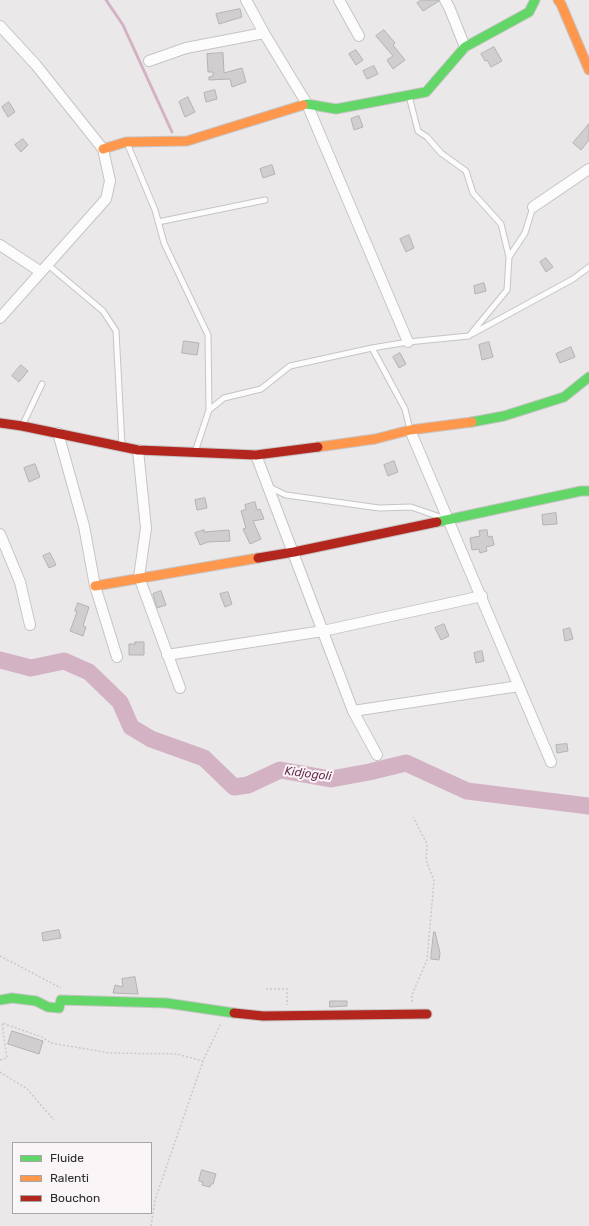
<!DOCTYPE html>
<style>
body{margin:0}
#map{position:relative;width:589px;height:1226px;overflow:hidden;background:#ebe8ea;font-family:Rubik,sans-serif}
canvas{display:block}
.legend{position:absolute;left:12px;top:1142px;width:140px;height:72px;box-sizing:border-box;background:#faf5f7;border:1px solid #a8a5a6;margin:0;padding:5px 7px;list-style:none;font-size:12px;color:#2d2c2c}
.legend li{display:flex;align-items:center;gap:8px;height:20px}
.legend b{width:20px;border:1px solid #a8a5a6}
</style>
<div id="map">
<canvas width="589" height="1226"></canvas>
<ul class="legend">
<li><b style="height:5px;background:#63d668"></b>Fluide</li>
<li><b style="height:5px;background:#ff974d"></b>Ralenti</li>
<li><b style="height:5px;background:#b3261e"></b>Bouchon</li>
</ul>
</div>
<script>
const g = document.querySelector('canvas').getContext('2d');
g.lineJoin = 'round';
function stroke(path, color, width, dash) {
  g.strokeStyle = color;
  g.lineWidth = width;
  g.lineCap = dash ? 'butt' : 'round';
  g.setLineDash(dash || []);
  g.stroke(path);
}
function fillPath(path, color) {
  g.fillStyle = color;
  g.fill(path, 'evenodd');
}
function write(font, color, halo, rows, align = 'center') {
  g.font = font + ' Rubik,sans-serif';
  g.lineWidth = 4;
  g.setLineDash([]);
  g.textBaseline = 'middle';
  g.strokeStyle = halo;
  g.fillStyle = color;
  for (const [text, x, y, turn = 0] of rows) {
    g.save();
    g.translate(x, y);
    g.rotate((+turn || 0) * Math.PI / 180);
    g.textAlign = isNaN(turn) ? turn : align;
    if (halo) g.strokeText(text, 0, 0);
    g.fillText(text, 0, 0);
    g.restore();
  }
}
stroke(new Path2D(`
 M106,0L123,25L172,132`), '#d3b2c3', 3);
stroke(new Path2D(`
 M0,660L31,668L64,661L89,672L120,702L131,727L151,739L204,758L234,787L248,785L280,770L331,779L369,772L406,763L467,791L589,806`), '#d3b2c3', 17);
const building = new Path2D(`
 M422,0H439V1L423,11L417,3Z
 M240,9L242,17L219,24L216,14Z
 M384,30L395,43L393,45L405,60L393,69L387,60L393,56L376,36Z
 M494,47L502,61L491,67L487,60L485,61L481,54Z
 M356,50L363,60L356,65L349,54Z
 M223,53L224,73L242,68L246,82L232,87L230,79L209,80V77L213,76V72H208L207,54Z
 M374,66L378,74L367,79L363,71Z
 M215,90L217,99L206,102L204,93Z
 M188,97L195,112L185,117L179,102Z
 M9,102L15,112L8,117L2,107Z
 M359,116L363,127L354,130L351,119Z
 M589,124V140L581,150L573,143Z
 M23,139L28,145L21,152L15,145Z
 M272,165L275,174L263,178L260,169Z
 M409,235L414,248L406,252L400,239Z
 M546,258L553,267L546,272L540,262Z
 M484,283L486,291L475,294L474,286Z
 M184,341L199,343L197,355L182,353Z
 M489,342L493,357L482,360L479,345Z
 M571,347L575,357L560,363L556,354Z
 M400,353L406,364L399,368L393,357Z
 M21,365L28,371L19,382L12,376Z
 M394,461L398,472L388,476L384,465Z
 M35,464L40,477L29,482L24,468Z
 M205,498L207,508L197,510L195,500Z
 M255,502L257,510L260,509L264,519L253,521L261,539L250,544L243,529L246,528L241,511L246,509L245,505Z
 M556,513L557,524L543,525L542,515Z
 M204,530V532L229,530L230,541L208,542L200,545L195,533Z
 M487,530L488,537L492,536L494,545L486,547L487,551L480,553L479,549L472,550L470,538L480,536L479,531Z
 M50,553L56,565L49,568L43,556Z
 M161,591L166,605L157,608L153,594Z
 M228,592L232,604L225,607L220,594Z
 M78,603L89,607L83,626L86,627L83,636L70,631L77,612L75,611Z
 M444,624L449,636L441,640L435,628Z
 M570,628L573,639L565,641L563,630Z
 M135,642H144V655H129V644H135Z
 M482,651L484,661L476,663L474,653Z
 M567,744L568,751L557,753L556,745Z
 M59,930L61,938L43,941L42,933Z
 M434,932H435L440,953L439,960L431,959Z
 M135,977L138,994L113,993L115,985L123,987L122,979Z
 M330,1001H347V1006L330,1007Z
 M12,1031L43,1041L39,1054L8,1044Z
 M202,1170L216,1174L213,1184H211L210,1187L202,1185L203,1182L199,1181Z`);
fillPath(building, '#d0cecf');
stroke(building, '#b4b2b3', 1);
const lane = new Path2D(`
 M409,96L418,131L427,137L441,153L466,171L473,193L501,224L509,257
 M127,143L155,210L164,243L208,335L209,410L195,452
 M158,222L265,200
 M47,264L103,311L116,331L122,446
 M472,334L573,279L589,267
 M372,348L405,409L410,430
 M209,410L224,398L261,389L290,366L372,348L408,342L469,336L507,290L509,257L525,233L533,207
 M23,424L42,384
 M269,487L286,495L379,508L411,507L440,517`);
const street = new Path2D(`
 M246,0L264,33L307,104L408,342
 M339,0L359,36
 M445,0L449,7L465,47
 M0,26L36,65L103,149L110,181L106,199L0,318
 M149,61L186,48L264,33
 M533,207L589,169
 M0,245L41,272
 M410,430L551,762
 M58,433L84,526L95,586L117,657
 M138,450L146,528L139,577L180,688
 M256,455L353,711L377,755
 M0,534L20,582L30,625
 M167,655L323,631L482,596
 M353,711L519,686`);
const fast = new Path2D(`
 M303,105L307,104L336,109L426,92L465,47L529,12L535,0
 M472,422L504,416L564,397L589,377
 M437,522L581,491H589
 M0,1000L12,998L36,1001L48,1007L59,1008L61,1000L166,1003L234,1013`);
const slow = new Path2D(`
 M558,0L561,4L589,70
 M103,149L126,142L187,141L303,105
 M318,447L375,439L410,430L472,422
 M95,586L258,558`);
const jam = new Path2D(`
 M0,423L22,426L138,450L256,455L318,447
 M258,558L294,552L437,522
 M234,1013L263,1016L427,1014`);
stroke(lane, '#c6c4c5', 7);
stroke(street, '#c6c4c5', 12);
stroke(fast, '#c6c4c5', 11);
stroke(slow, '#c6c4c5', 11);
stroke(jam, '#c6c4c5', 11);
stroke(new Path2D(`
 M0,956L61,988
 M266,989H287V1005
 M412,1002V995L427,960L434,881L426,860L427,844L413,817
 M0,1060L7,1058L2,1023L42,1037L51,1043L110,1053L177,1054L203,1061L221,1023
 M0,1072L27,1089L54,1120
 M151,1226L155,1200L203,1061`), '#cac9ca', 1.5, [2, 2]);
stroke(lane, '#fcfcfc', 5);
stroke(street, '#fcfcfc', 10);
stroke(fast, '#63d668', 9);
stroke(slow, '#ff974d', 9);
stroke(jam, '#b3261e', 9);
write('italic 12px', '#6c3152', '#faf5f7', [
 ["Kidjogoli",308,774,7]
]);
</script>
